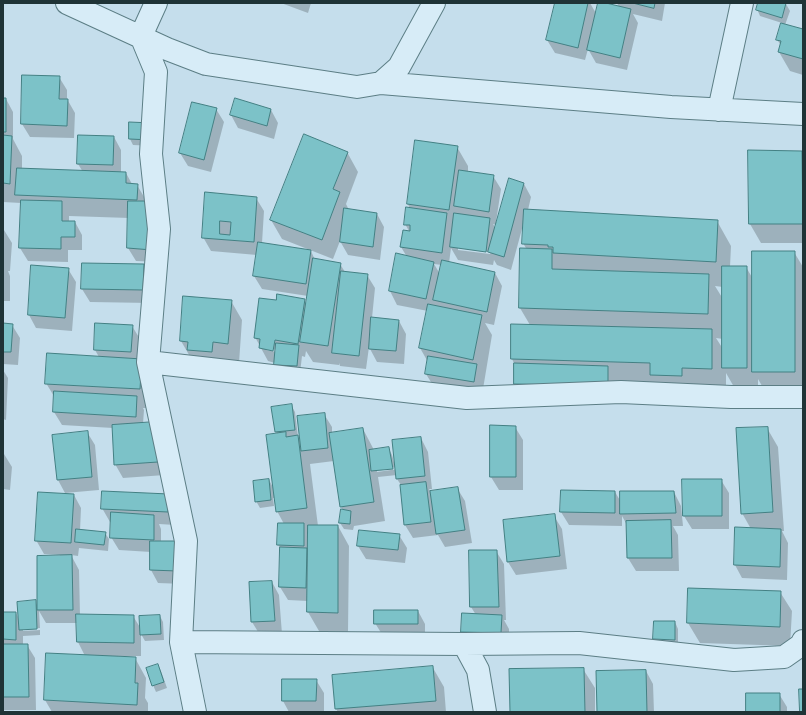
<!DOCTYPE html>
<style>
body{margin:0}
#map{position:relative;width:806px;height:715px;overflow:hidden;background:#c5deec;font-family:"Crimson Pro",serif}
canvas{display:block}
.frame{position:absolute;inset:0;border:4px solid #1f3336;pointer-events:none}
</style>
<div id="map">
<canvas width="806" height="715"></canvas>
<div class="frame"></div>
</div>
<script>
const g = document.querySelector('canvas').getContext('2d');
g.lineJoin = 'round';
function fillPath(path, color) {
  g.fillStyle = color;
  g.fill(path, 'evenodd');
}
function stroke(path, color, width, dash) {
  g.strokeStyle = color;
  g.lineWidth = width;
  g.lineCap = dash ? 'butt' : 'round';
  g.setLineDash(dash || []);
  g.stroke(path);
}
fillPath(new Path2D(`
 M281,3H311L308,13Z
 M556,3H590L597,15L600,3L619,7L617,3H665L662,21L633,14L638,23L627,70L596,63L588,49L585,60L555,53L547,40Z
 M759,3L786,4L790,11L785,25L803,30V75L790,71L779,52L781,45L777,40L782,23L760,16L757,9Z
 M59,77L67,90V99L75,113L74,138L30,137L22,124Z
 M3,99H6L13,112V139L22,156V170L83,172L78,164L114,137L121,150V173H126L132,184L137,185L147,202L159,262L136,261L128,248L129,218L69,216V222H75L82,235V250H68V262L28,261L20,248L21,203L3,202Z
 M216,109L224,122L211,172L188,166L180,153Z
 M271,110L278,123L274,139L238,128L231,115Z
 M130,123L155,146L133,145L130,139Z
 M416,141L457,147L468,166V172L493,176L501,189L496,222H497L524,184L531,197L528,210L717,221L731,246L730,267H746L753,279L794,252L803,267V391H765L758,379V388L734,387L726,373V394L523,396L515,383V365L512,359L530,325L520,308L521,249L527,250L523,243V225L511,270L497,265L494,260L493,265L458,260L451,248L449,263L495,273L502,286L494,325L485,323L492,335L482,395L434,387L426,374L428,362L420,348L428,311L397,305L390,291L397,255L407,257L401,247L409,231L405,224L410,209L408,204ZM493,224L497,225L496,229ZM458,248L491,252L490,254L458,250ZM434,264L442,265L440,274ZM715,286L723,287V299ZM716,338L723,339V349Z
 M347,152L358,172L346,204L349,210L377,214L384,227L380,260L348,255L340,241L333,259L282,239L271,220Z
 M801,152L803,155V243H761L750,224Z
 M206,194L256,198L264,211L262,243L311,251L315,260L340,264L345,272L367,275L375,288L372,318L399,321L406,334L404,364L377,362L369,347L366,369L340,366L339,363V365L313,362L306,351L305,357L302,356L300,373L279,371L275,363L268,361L255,337L277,302L304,299L307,305L308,296L262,289L254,276L257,255L211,251L203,237ZM266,348L278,350V352L266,350Z
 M3,230H4L12,243L10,271H8L10,276V301H3Z
 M143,265L151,278L150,303L90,302L82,289Z
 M32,266L68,269L76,282L72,331L36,328L29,315Z
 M231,301L242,320L239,363L192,360L181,341Z
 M3,324L12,325L20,338L18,365L3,364Z
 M132,326L140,339L150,408H143L144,410L143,424L165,475L123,478L115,464L113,428L62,425L54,412L55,398L46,383L99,357L95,350Z
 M3,370L8,378L6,420L3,419Z
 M291,405L295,412L298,437L301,443L324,414L332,427V433L363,429L374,450L389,449L392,455L394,462L421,438L428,452L432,489H429L431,492L457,488L465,501L472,543L445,547L438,535L413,538L405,525L401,485L397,479V475L378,477L385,521L354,526L353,530L344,529L340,523L343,510L341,507L334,461L310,464L318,526H338L349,546L348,632L319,631L308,612V601L288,600L280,587L281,549L278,545L284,524L277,511L275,498H273L274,506L260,508L256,501L269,480L275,491L277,434L276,432ZM397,467L398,469L377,472V470Z
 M515,427L523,440V490H499L491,477Z
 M767,428L778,447L784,531H782L788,543L787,580L742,578L735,565L736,528L751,529L742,513Z
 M87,432L95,445L99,490L65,493L58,480L53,436Z
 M3,453L4,454L12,467L10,490L3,489Z
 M721,480L729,493V529H692L684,516Z
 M615,492L621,502L674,492L681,506L683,526H673L678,535L679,571H636L628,558L627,525L622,516V526L569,525L561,512Z
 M74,495L81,508L80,531L105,533L109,539L108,551L79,548L78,556L71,555L79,570L80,615L133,616L141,629L160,616L163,622L164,640L145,641L141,634V656H118V657L135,658L146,678L145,698L148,703V712H52L45,700L47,654L85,656L78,642L77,623H46L39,611L40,628L23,629V631L40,630V635L23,636V645H27L35,658L36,710H3V613H16L19,619L35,601L38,607L60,555L44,554L36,540Z
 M169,495L175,525L159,524L161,529V542L184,584L158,583L151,570V552L119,550L111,537L112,522H110L102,508Z
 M554,516L562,529L567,569L516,575L508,562L504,521Z
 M399,535L407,548L405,563L366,559L358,546Z
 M470,551H496L504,564L506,620H504L509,629V646L470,645L462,632L476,615L471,607Z
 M272,582L279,595L282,634L260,635L252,622L250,583Z
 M780,592L792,611L790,646L700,643L688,623Z
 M418,611L425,624V637L383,636L375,623Z
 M655,622H675L678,629V646H658L654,639Z
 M158,665L161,671L167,688L156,692L153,685Z
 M433,668L444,687L446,712H338L336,709Z
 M583,669L595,688V712H511Z
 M646,671L653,684L654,712H598Z
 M283,680H316L324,693V712H289L283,701Z
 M779,694L787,707V712H747Z`), '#0003');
const building = new Path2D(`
 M555,3H588L578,48L546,40Z
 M598,3H606L631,9L620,58L587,50Z
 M633,3H655L654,8Z
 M758,3H786L782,18L756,10Z
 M781,23L803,29V59L778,52L781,41L776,40Z
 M22,75L60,76L59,99H68L67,126L21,124Z
 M3,98H6V132H3Z
 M235,98L271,109L267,126L230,115Z
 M192,102L217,108L204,160L179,153Z
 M129,122L152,123L151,140L129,139Z
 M304,134L348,152L333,189L340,192L322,240L270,220Z
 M3,135L12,136L10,184L3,183Z
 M78,135L114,136L113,165L77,164Z
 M415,140L458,146L449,210L407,204Z
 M748,150L802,151L803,224H749Z
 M17,168L126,172V183L138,184L137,200L15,195Z
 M459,170L494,175L489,212L454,206Z
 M509,178L524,183L504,257L488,252Z
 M205,192L257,197L254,242L202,238ZM220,221L231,222L230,235L220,234Z
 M21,200L62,201V221H75V237H61V249L19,248Z
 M128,201H153L152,250L127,248Z
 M406,207L447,213L442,253L400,247L403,230L410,231V225H404Z
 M344,208L377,213L373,247L340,242Z
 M524,209L718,220L716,262L553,253V247H548V245L522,244Z
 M454,213L490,218L486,252L450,247Z
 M258,242L311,250L306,284L253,276Z
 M520,248L552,249V269L709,274L708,314L519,308Z
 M752,251H795V372H752Z
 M396,253L434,262L426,299L389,291Z
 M313,258L341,263L328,346L300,342Z
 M442,260L495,272L487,312L433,300Z
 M82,263L144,264L143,290L81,289Z
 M31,265L69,268L65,318L28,315Z
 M722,266H747V368H722Z
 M341,271L368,274L359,356L332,353Z
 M277,294L305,299L298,344L275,340L273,351L259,348L260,339L254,338L259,298L276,300Z
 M183,296L232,300L228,344L213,342L212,352L187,350L188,342L180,341Z
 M428,304L482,315L473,360L419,348Z
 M371,317L399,320L396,351L369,349Z
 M3,323L13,324L11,352H3Z
 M95,323L133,325L131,352L94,350Z
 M511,324L712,329V369L682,368V376L650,375V363L511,359Z
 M276,343L299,345L297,366L274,365Z
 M47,353L142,359L140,389L45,384Z
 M428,356L477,364L474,382L425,374Z
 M514,363L608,366V386L514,384Z
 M54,391L137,396L136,417L53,412Z
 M292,404L295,430L275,432L271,407Z
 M325,413L328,448L301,451L297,416Z
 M155,422L158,462L114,465L112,425Z
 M490,425L516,426V477H490Z
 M768,427L773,512L741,514L736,428Z
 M363,428L374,502L340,507L329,433Z
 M88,431L92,477L57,480L52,435Z
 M286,432V437L298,435L307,508L276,512L266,435Z
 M421,437L425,476L396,479L392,440Z
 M389,447L393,469L371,471L369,450Z
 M269,479L271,500L255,502L253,481Z
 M682,479H722V516H683Z
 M426,482L431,522L404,525L400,485Z
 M458,487L465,530L436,534L430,491Z
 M561,490L615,491V513L560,512Z
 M102,491L169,494L168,512L101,509Z
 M620,491H674L676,513L620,514Z
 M38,492L74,494L71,543L35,541Z
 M341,509L351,511L350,524L339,523Z
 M111,512L154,515V540L110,538Z
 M555,514L560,556L507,562L503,520Z
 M671,520L672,558H627L626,521Z
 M278,523H304V546L277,545Z
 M308,525H338V613L307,612Z
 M735,527L781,529L780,567L734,565Z
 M76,529L106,532L104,545L75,542Z
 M359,530L400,534L398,550L357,546Z
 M150,541H178L177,571L150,570Z
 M280,547L307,548L306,588L279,587Z
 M469,550H497L499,607H470Z
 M72,555L73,610H37V556Z
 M272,581L275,621L251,622L249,582Z
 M688,588L781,591L780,627L687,623Z
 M36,600L37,629L19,630L17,602Z
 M374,610H418V624H374Z
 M3,612H16V640L3,639Z
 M462,613L502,615L501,633L461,632Z
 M76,614L134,615V643L77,642Z
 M160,615L161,634L140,635L139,616Z
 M654,621H675V640L653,639Z
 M3,644H28L29,697H3Z
 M46,653L136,657L135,683H138L137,705L44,700Z
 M158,664L164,682L152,686L146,668Z
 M433,666L436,701L335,709L332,675Z
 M584,668L585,712H510L509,669Z
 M646,670L647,712H597L596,671Z
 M282,679H317L316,701H282Z
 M799,689H803V712H800Z
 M746,693H780V712H746Z`);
fillPath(building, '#7cc2c8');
stroke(building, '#438083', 1);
const minor = new Path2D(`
 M67,3L167,49L206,64L357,87L381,83L399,67L434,3
 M156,3L141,36L156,72L151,154L159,229L148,362L186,541L181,642L195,712
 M381,83L671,107L803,114
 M719,110L742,3
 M148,362L467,398L621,392L731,397H803
 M181,642L464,644L579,643L734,660L784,657L801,645L803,641
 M464,644L478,670L485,712`);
stroke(minor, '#5c7e85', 24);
stroke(minor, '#d7ecf7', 22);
</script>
